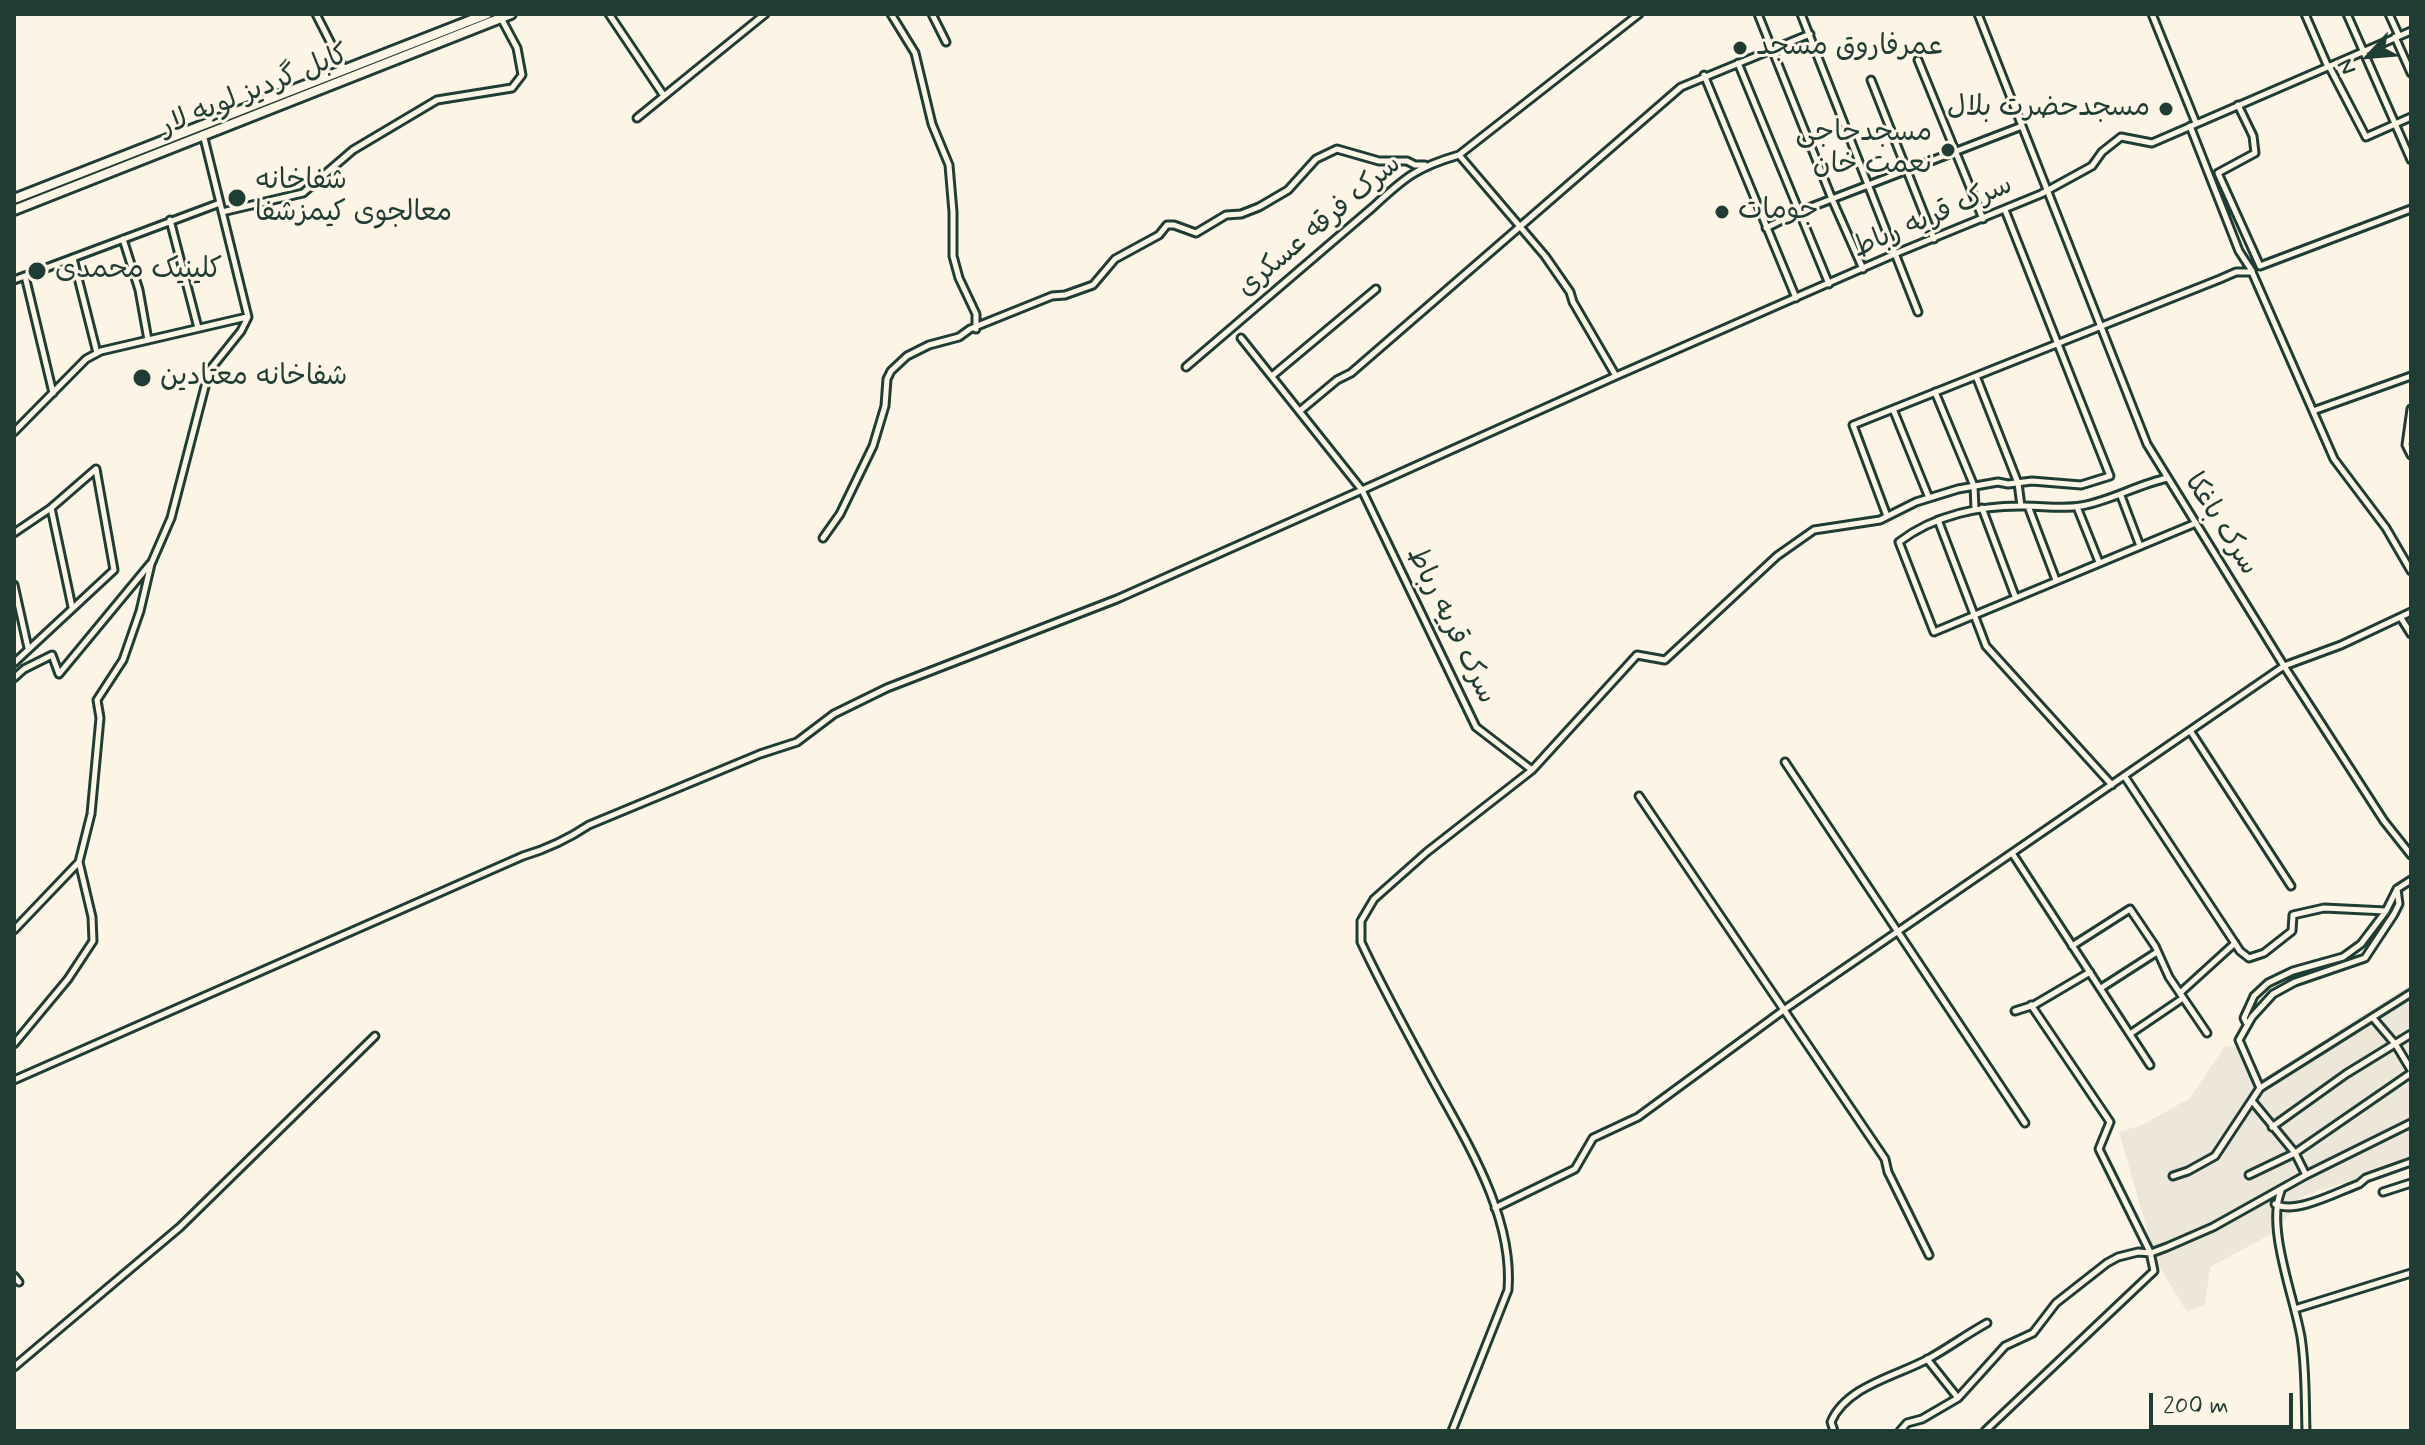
<!DOCTYPE html>
<meta charset="utf-8">
<style>
body{margin:0}
#map{position:relative;width:2425px;height:1445px;overflow:hidden;background:#fcf5e5;font-family:Mynerve,sans-serif}
canvas{display:block}
.frame{position:absolute;inset:0;border:16px solid #1f3d34;pointer-events:none}
.north{position:absolute;left:2329px;top:16px;width:80px;height:80px;-webkit-text-stroke:6px #fcf5e5;paint-order:stroke;rotate:244deg;font-size:22px;font-weight:700;line-height:32px;text-align:center;color:#1f3d34}
.north::after{content:'';display:block;margin:auto;width:28px;height:36px;background:#1f3d34;clip-path:polygon(50% 0,100% 100%,50% 72%,0 100%)}
.scale{position:absolute;left:2149px;top:1393px;width:144px;height:36px;box-sizing:border-box;border:4px solid #1f3d34;border-top:0;padding-left:10px;font-size:24px;line-height:28px;white-space:nowrap;color:#1f3d34;-webkit-text-stroke:6px #fcf5e5;paint-order:stroke}
</style>
<div id="map">
<canvas width="2425" height="1445"></canvas>
<div class="frame"></div>
<div class="north">N</div>
<div class="scale">200 m</div>
</div>
<script>
const g = document.querySelector('canvas').getContext('2d');
g.lineJoin = 'round';
function fillPath(path, color) {
  g.fillStyle = color;
  g.fill(path, 'evenodd');
}
function stroke(path, color, width, dash) {
  g.strokeStyle = color;
  g.lineWidth = width;
  g.lineCap = dash ? 'butt' : 'round';
  g.setLineDash(dash || []);
  g.stroke(path);
}
function write(font, color, halo, rows, align = 'center') {
  g.font = font + ' Mynerve,"Playpen Sans Arabic",sans-serif';
  g.lineWidth = 6;
  g.setLineDash([]);
  g.textBaseline = 'middle';
  g.strokeStyle = halo;
  g.fillStyle = color;
  for (const [text, x, y, turn = 0] of rows) {
    g.save();
    g.translate(x, y);
    g.rotate((+turn || 0) * Math.PI / 180);
    g.textAlign = isNaN(turn) ? turn : align;
    if (halo) g.strokeText(text, 0, 0);
    g.fillText(text, 0, 0);
    g.restore();
  }
}
fillPath(new Path2D(`
 M2411,984V1162L2305,1195L2275,1232L2210,1267L2205,1305L2187,1312L2156,1261L2119,1132L2142,1125L2190,1098L2225,1046L2237,1048L2262,1079Z`), '#ece7d8');
const minor = new Path2D(`
 M316,14L344,69
 M609,14L664,96
 M891,14L915,53L932,124L949,165L953,212V256L959,278L976,314V329
 M932,14L946,42
 M1758,14L1832,199L1863,269
 M1801,14L1918,312
 M1978,14L2147,444L2284,666L2384,821L2411,855
 M2152,14L2196,123
 M2305,14L2328,67
 M2347,14L2411,160
 M2389,14L2399,36
 M2395,37L2411,73
 M1918,60L1983,219
 M1738,63L1829,284
 M2329,66L2366,137L2411,117
 M1704,75L1796,298
 M1871,80L1934,239
 M2238,105L2253,136L2255,153L2218,173L2260,266L2411,209
 M637,118L765,14
 M2190,126L2239,251L2252,271
 M1459,155L1545,256L1570,292L1573,302L1616,376
 M222,212L303,193L353,150L437,100L512,88L522,75L517,48L501,18
 M170,220L198,328
 M1766,228L1798,212L2022,126
 M123,239L139,290L148,340
 M73,258L97,353
 M25,276L53,393
 M14,280L220,203
 M1186,367L1373,207C1404,178 1417,167 1459,155L1639,14
 M1272,376L1376,289
 M1976,376L2018,483L2021,506
 M1935,392L1974,486L1975,509
 M1893,409L1929,498
 M2411,409L2406,445L2411,455
 M1301,410L1337,380L1351,373L1681,87L1810,34
 M2313,411L2411,376
 M14,432L86,359L101,351L247,317
 M2168,478C2138,484 2111,501 2081,506C2063,509 2043,506 2026,506C1981,505 1934,515 1899,542L1934,632L2196,523
 M2121,496L2140,546
 M2028,506L2056,580
 M2077,507L2099,562
 M51,508L72,607
 M1982,508L2015,596
 M1887,516L1853,425L2220,279L2236,272H2252L2334,459L2386,528L2411,571
 M1938,520L1986,646L2112,785
 M14,533L51,508L96,469L114,570L14,663
 M823,538L840,514L873,446L885,406L887,379L891,371L907,356L929,345L959,337L970,329L1052,296L1065,295L1093,285L1115,259L1159,235L1167,225H1174L1196,233L1226,215L1241,214L1259,207L1288,190L1316,159L1337,149L1379,161H1407L1415,165H1425
 M14,585L28,648
 M2401,618L2411,634
 M14,678L24,669L52,655L59,674L150,564
 M2191,732L2291,886
 M1785,762L2025,1123
 M1532,770L1637,655L1665,660L1777,556L1814,530L1880,520L1916,502L1958,489L1998,482L2008,484L2032,481L2081,485L2110,476L2005,210
 M2125,777L2240,951L2249,958L2264,953L2292,931L2293,915L2324,908L2386,911
 M1639,796L1885,1159L1888,1172L1929,1255
 M2012,853L2150,1065
 M14,930L79,862
 M2072,946L2130,909L2155,946L2169,977L2207,1033
 M2101,988L2157,952
 M2180,993L2235,943
 M2015,1011L2034,1005L2090,972
 M2373,1018L2396,1045L2411,1070
 M2247,1024L2244,1018L2254,996L2268,983L2293,971L2343,957L2361,944L2386,911L2397,889L2411,880
 M2130,1034L2183,998
 M14,1044L68,979L93,941L92,917L79,862L91,814L100,718L97,700L123,660L140,611L151,564L171,518L209,371L241,331L248,317L203,134
 M14,1080L523,856C547,849 568,839 589,825L760,754L797,742L834,714L887,688L1117,599L1362,490L1241,338
 M2260,1088L2239,1040L2252,1017L2273,994L2295,982L2365,958L2394,914L2399,904L2397,889
 M2253,1102L2295,1153L2306,1175
 M2272,1127L2346,1074L2411,1034
 M2249,1175L2295,1153L2411,1073
 M2173,1176L2188,1171L2215,1156L2260,1088L2411,993
 M2281,1191C2266,1227 2294,1297 2301,1337C2306,1368 2305,1400 2306,1431
 M2383,1192L2411,1183
 M2275,1204C2295,1215 2337,1192 2359,1184L2366,1178L2411,1162
 M1495,1208L1575,1169L1593,1138L1638,1117L1785,1009L2284,666L2341,645L2411,612
 M14,1276L19,1282
 M2295,1309L2411,1273
 M1927,1359L1958,1398
 M14,1367L180,1227L375,1036
 M1452,1431L1508,1290C1514,1214 1464,1138 1429,1073C1406,1030 1382,987 1361,942V921L1374,899L1427,852L1532,770L1476,727L1362,490L1616,376L1897,253L2041,194L2092,166L2102,152L2121,137L2152,143L2411,31
 M1834,1431L1831,1422C1846,1386 1897,1376 1928,1359C1948,1348 1967,1334 1987,1323
 M1900,1431L1907,1423L1922,1419L1958,1398L2005,1346L2033,1333L2056,1303L2107,1263L2118,1257L2138,1252L2151,1253L2167,1247L2213,1227L2306,1175L2411,1123
 M1985,1431L2154,1271L2150,1252L2099,1149L2110,1122L2031,1005`);
const highway = new Path2D(`
 M14,199L487,14
 M14,210L511,14`);
stroke(minor, '#1f3d34', 11);
stroke(highway, '#1f3d34', 14);
stroke(minor, '#fcf5e5', 5);
stroke(highway, '#fcf5e5', 8);
for (const [x, y, r, color] of [
 [1740,48,8,"#1f3d34"],
 [2166,109,8,"#1f3d34"],
 [1948,150,8,"#1f3d34"],
 [237,198,10,"#1f3d34"],
 [1722,212,8,"#1f3d34"],
 [37,271,10,"#1f3d34"],
 [142,378,10,"#1f3d34"]
]) {
  const dot = new Path2D();
  dot.arc(x, y, r, 0, 2 * Math.PI);
  g.fillStyle = color;
  g.fill(dot);
  stroke(dot, '#fcf5e5', 3);
}
write('28px', '#1f3d34', '#fcf5e5', [
 ["عمرفاروق مسجد",1756,48],
 ["مسجدحضرت بلال",2150,109,"right"],
 ["مسجدحاجی",1932,134,"right"],
 ["نعمت خان",1932,166,"right"],
 ["شفاخانه",255,182],
 ["معالجوی کیمزشفا",255,214],
 ["جومات",1738,212],
 ["کلینیک محمدی",55,271],
 ["شفاخانه معتادین",160,378]
], 'left');
write('28px', '#1f3d34', '#fcf5e5', [
 ["کابل گردیز لویه لار",255,92,-22],
 ["سرک قریه رباط",1933,218,-23],
 ["سرک فرقه عسکری",1320,227,-40],
 ["سرک باغکا",2220,525,58],
 ["سرک قریه رباط",1450,626,64]
]);
</script>
